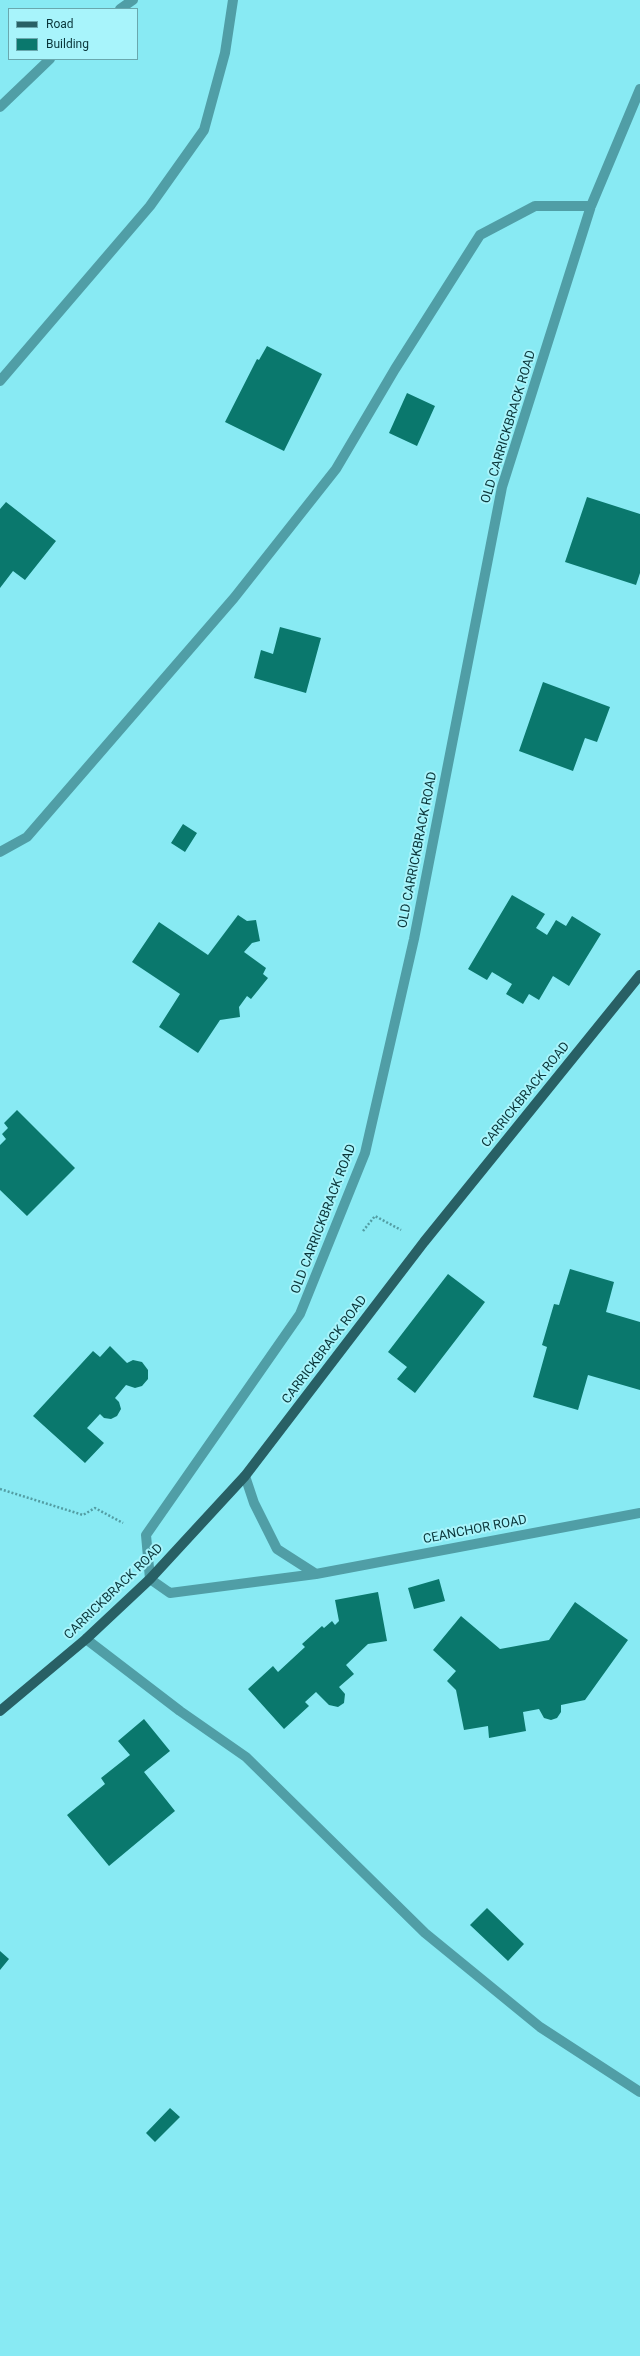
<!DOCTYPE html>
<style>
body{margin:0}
#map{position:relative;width:640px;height:2356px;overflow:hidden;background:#88eaf3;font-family:Roboto,sans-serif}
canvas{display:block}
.legend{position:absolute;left:8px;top:8px;width:130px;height:52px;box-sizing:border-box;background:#a8f4fb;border:1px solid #69a8ae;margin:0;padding:5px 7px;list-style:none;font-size:12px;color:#0a363a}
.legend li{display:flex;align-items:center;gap:8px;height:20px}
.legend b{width:20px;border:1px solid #69a8ae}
</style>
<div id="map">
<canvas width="640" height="2356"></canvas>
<ul class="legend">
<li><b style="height:5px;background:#286065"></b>Road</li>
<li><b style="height:11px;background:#0a786d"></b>Building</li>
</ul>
</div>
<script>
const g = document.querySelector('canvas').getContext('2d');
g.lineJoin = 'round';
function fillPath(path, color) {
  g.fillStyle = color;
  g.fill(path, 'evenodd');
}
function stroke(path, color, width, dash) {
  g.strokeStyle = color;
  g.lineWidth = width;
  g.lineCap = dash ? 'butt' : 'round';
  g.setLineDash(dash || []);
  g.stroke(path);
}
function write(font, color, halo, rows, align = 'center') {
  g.font = font + ' Roboto,sans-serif';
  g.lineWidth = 4;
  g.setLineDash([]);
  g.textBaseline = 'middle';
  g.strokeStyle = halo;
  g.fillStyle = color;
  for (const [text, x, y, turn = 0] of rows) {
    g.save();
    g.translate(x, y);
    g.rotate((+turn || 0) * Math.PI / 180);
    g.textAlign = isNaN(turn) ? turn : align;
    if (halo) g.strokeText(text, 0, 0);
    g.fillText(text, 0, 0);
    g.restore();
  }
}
fillPath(new Path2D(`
 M267,346L322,374L284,451L225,422L257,359L259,360Z
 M407,393L435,406L417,446L389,433Z
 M587,497L640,514V573L636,585L565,562Z
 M6,502L56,541L25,580L13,571L0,588V509Z
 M280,627L321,638L306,693L254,678L261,650L273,654Z
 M543,682L610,707L597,742L585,738L573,771L519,751Z
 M183,824L197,833L185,852L171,843Z
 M512,895L545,914L536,928L547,935L556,920L566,926L572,916L601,934L569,986L553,976L539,1000L529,994L523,1004L506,994L512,984L492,972L487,980L468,969Z
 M238,915L247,921L256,920L260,941L252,943L244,952L266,968L263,974L268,978L251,999L247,996L239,1007L240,1017L220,1020L198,1053L159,1027L180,994L132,962L159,922L208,955Z
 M17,1110L75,1168L27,1216L0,1190V1145L6,1139L2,1134L8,1128L4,1123Z
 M570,1269L614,1282L606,1312L640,1322V1390L588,1375L578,1410L533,1397L547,1347L542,1345L554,1304L559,1305Z
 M448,1274L485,1302L415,1393L397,1379L407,1367L388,1352Z
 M110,1346L127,1363L133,1360L142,1362L148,1370V1379L142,1386L135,1388L126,1385L115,1398L119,1402L121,1409L117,1416L111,1419L104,1418L100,1414L87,1428L104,1443L85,1463L33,1416L93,1351L100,1357Z
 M439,1579L445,1601L414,1609L408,1588Z
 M378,1592L387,1641L368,1644L346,1665L354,1674L339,1687L345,1694L344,1703L338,1707L329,1705L316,1692L305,1702L309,1706L284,1729L248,1689L273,1666L278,1672L305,1647L302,1644L322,1626L324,1628L332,1621L335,1625L339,1621L335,1600Z
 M575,1602L628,1640L585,1700L561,1705V1712L557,1718L551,1720L544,1718L539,1709L523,1712L526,1731L489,1738L488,1726L464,1730L456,1690L447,1681L456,1671L433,1650L461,1616L500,1649L549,1640Z
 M144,1719L170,1751L144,1772L175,1811L109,1866L67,1815L105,1784L101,1778L130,1755L118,1741Z
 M487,1908L524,1944L508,1961L470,1925Z
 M0,1951L9,1959L0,1970Z
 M170,2108L180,2117L155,2142L146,2133Z`), '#0a786d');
stroke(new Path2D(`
 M363,1231L375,1216L401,1230
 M0,1489L83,1515L95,1508L123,1523`), '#529da3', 2.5, [2, 2]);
stroke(new Path2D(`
 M120,9L133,0
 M640,89L591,206L502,487L414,939L365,1153L300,1314L146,1535L150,1579L170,1593L316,1574L640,1513
 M0,107L50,59
 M0,381L150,206L204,130L225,53L233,0
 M0,852L27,837L234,598L336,469L395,369L480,235L535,206H591
 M245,1476L254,1503L277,1549L316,1574
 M86,1639L180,1711L246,1757L425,1933L540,2027L640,2092`), '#509ea6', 10);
stroke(new Path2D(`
 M0,1711L86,1639L150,1579L245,1476L424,1242L640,975`), '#286065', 10);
write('13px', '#0a363a', '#a8f4fb', [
 ["OLD CARRICKBRACK ROAD",509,427,-73],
 ["OLD CARRICKBRACK ROAD",418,850,-79],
 ["CARRICKBRACK ROAD",526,1095,-51],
 ["OLD CARRICKBRACK ROAD",324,1219,-69],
 ["CARRICKBRACK ROAD",325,1350,-53],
 ["CEANCHOR ROAD",475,1530,-11],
 ["CARRICKBRACK ROAD",114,1592,-44]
]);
</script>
